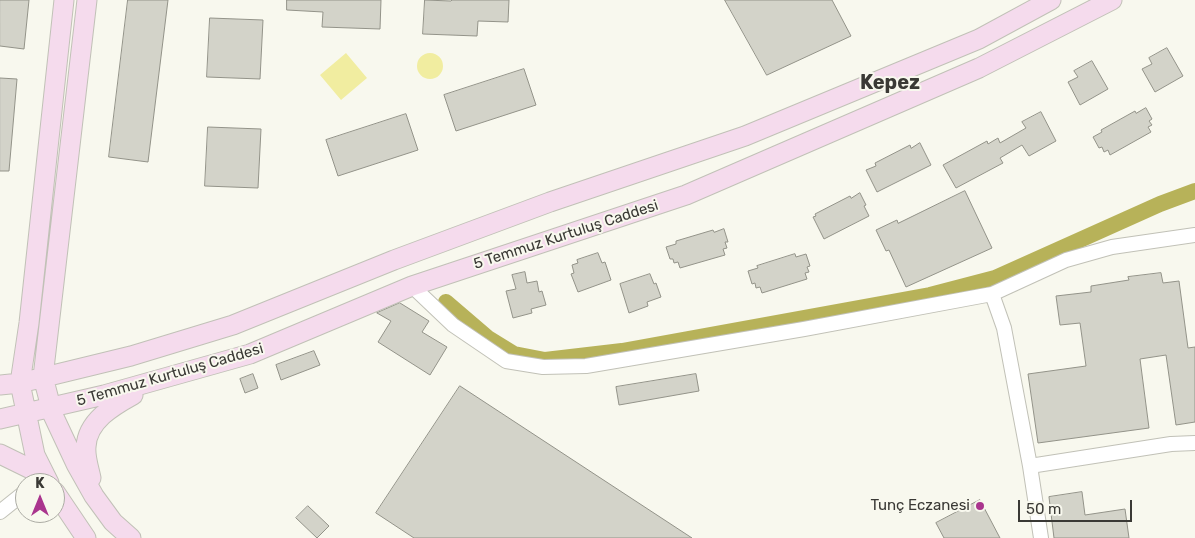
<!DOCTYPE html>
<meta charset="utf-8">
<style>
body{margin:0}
#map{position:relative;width:1195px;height:538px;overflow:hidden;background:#f8f8ee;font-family:Rubik,sans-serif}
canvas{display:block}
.north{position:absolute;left:15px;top:473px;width:50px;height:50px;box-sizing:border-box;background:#f8f8ee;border:1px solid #acaca4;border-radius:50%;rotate:0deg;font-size:14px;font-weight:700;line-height:20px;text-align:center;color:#3a3935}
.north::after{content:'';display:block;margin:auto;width:18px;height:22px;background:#aa358e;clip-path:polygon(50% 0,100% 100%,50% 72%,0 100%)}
.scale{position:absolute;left:1018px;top:500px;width:114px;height:22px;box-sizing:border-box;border:2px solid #3a3935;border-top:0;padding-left:6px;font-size:15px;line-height:18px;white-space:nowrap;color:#3a3935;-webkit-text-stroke:4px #f8f8ee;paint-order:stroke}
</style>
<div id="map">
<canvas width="1195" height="538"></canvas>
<div class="north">K</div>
<div class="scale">50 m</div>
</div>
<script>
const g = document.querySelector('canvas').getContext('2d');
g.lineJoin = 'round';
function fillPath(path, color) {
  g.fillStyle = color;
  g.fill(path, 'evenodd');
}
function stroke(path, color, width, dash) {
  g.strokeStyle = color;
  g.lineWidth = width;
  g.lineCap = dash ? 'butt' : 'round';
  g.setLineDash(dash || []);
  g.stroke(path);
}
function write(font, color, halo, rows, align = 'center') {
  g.font = font + ' Rubik,sans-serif';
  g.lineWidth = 4;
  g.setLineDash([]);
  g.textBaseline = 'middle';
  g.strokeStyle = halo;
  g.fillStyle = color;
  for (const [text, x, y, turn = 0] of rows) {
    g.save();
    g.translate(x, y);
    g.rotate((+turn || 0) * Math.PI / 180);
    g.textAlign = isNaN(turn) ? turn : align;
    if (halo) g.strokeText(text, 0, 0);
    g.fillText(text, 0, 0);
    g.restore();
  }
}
fillPath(new Path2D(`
 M417 66a13 13 0 1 1 26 0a13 13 0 1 1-26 0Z
 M346,53L367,78L341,100L320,75Z`), '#f1eda0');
stroke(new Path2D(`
 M446,302L488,338L514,354L545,360L622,351L930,295L995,278L1160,204L1195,191`), '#b7b259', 16);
const building = new Path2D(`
 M0,0H29L24,49L0,46Z
 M128,0H168L148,162L109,157Z
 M287,0H381L380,29L322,27L323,12L287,10Z
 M425,0L451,1L452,0H509L508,22L478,21L477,36L423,34Z
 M725,0H832L851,36L767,75Z
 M210,18L263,20L260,79L207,77Z
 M1167,48L1183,76L1155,92L1142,69L1152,64L1149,58Z
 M1092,61L1108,89L1080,105L1068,82L1078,77L1074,71Z
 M524,69L536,105L456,131L444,95Z
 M0,78L17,79L9,171H0Z
 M1146,108L1152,119L1149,121L1152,125L1148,127L1151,132L1110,155L1108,150L1104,152L1102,147L1099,148L1093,137L1102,132L1101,130L1135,111L1136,113Z
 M1041,112L1056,141L1029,156L1022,145L1000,158L1003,163L956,188L943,165L987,141L988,144L998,138L1000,143L1026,128L1022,122Z
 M406,114L418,150L338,176L326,140Z
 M208,127L261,129L258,188L205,186Z
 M920,143L931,165L877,192L866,170L876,166L875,163L910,145L911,148Z
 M965,191L992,248L906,287L889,250L886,251L876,230L897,220L898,223Z
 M860,193L866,205L864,206L869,216L824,239L813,217L816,216L815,214L850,196L851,198Z
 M724,229L728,242H725L727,248L723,249L725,255L680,268L678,262L674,263L673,259H670L666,247L676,244V241L713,230L714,232Z
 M598,253L602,263L605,262L611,280L578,292L571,274L574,273L572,265L578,263L577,260Z
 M795,254L796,257L806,254L810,266L807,267L809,272L805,273L807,279L762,293L760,287L756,288L755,283L752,284L748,271L758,268L757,266Z
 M525,272L527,283L537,281L539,292L542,291L546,305L531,309L532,313L513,318L506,291L516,289L512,275Z
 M1161,273L1163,283L1179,281L1188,348L1195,347V422L1176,425L1166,355L1140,359L1149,428L1038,443L1028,374L1086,366L1080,323L1060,325L1056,296L1091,292V286L1129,280L1128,277Z
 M650,274L654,284L656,283L661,297L647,302L648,306L629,313L620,284Z
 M400,303L429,321L422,332L447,347L430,375L378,342L391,321L377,313Z
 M314,351L320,365L281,380L276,365Z
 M253,374L258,388L245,393L240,379Z
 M696,374L699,391L619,405L616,387Z
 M460,386L692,538H414L376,513Z
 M1082,492L1085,515L1125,509L1129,538H1054L1049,497Z
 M980,500L1000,538H944L936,523Z
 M308,506L329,526L317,538L296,518Z`);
fillPath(building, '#d3d3c9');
stroke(building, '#939389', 1);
const street = new Path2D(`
 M412,286L453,325L506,361L543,367L586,366L804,329L992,294L1066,260L1112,247L1195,235
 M992,294L1004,328L1030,466L1041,538
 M1030,466L1171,444L1195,443
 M0,512L25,492`);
const secondary = new Path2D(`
 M87,0L43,377L53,415L76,464L94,496L113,522L131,538
 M0,385L20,383L131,356L233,325L394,260L550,202L745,136L979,39L1051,0
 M0,419L104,395L250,354L412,286L686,195L979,68L1112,0
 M0,454L45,476
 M91,478C89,468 85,457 86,447C87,421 113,406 133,395
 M49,483L35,455L20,383L29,323L64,0
 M55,492L86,538`);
stroke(street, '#c1c1b7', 16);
stroke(secondary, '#c1c1b7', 21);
stroke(street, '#fff', 14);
stroke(secondary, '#f5dbed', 19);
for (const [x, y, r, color] of [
 [980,506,5,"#aa358e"]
]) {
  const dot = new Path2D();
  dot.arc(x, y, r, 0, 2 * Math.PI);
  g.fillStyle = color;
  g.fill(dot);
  stroke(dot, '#f8f8ee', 2);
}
write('15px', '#3a3935', '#f8f8ee', [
 ["5 Temmuz Kurtuluş Caddesi",566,235,-18],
 ["5 Temmuz Kurtuluş Caddesi",170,375,-16]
]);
write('15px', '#3a3935', '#f8f8ee', [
 ["Tunç Eczanesi",970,506]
], 'right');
write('bold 20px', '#3a3935', '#f8f8ee', [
 ["Kepez",890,83]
]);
</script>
